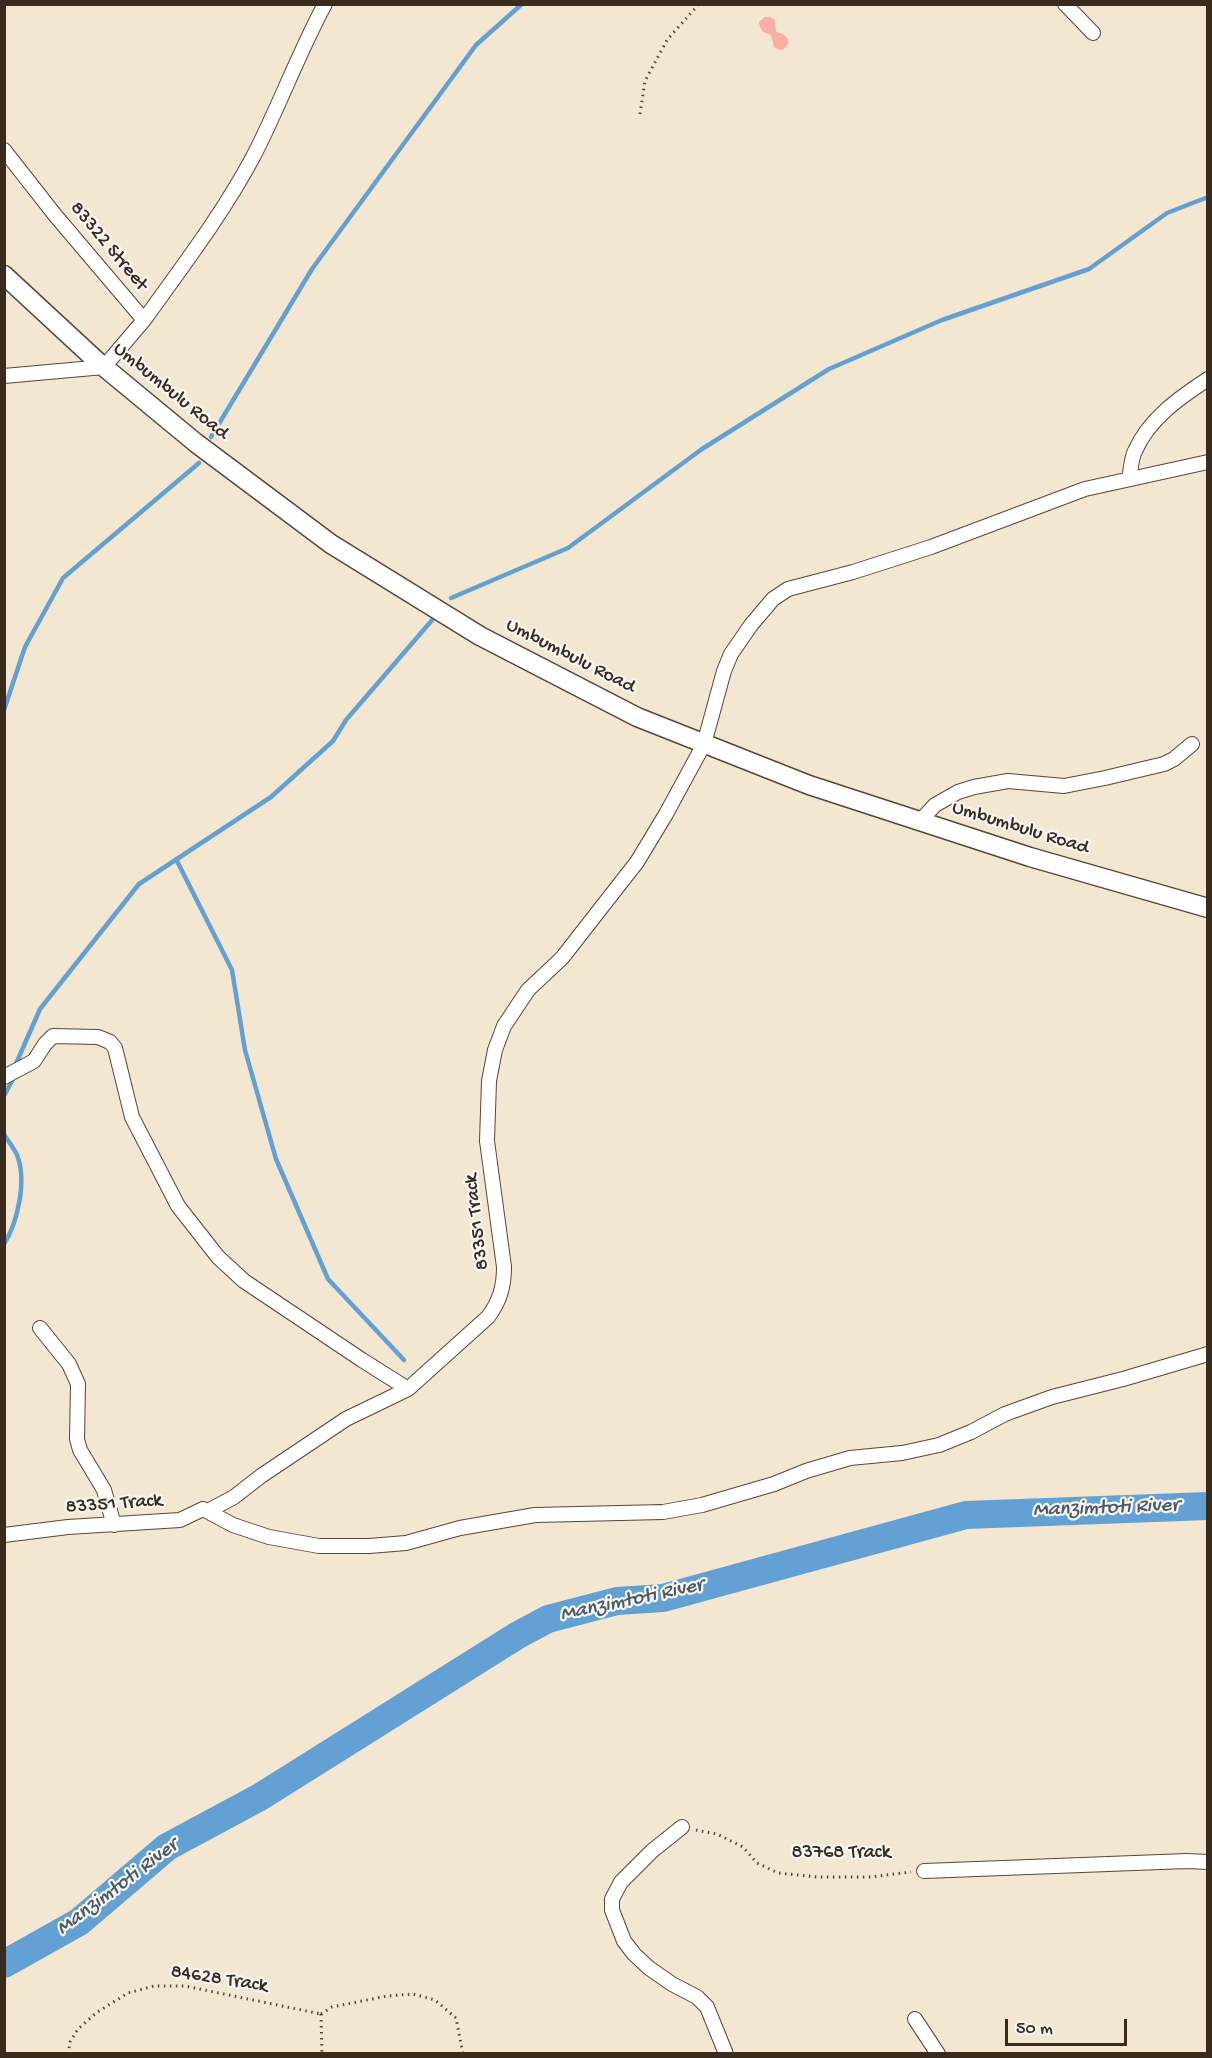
<!DOCTYPE html>
<style>
body{margin:0}
#map{position:relative;width:1212px;height:2058px;overflow:hidden;background:#f3e7d2;font-family:"Gochi Hand",sans-serif}
canvas{display:block}
.frame{position:absolute;inset:0;border:6px solid #3b2a1e;pointer-events:none}
.scale{position:absolute;left:1005px;top:2019px;width:122px;height:27px;box-sizing:border-box;border:3px solid #3b2a1e;border-top:0;padding-left:8px;font-size:18px;line-height:21px;white-space:nowrap;color:#3b2a1e;-webkit-text-stroke:4px #f6f6f2;paint-order:stroke}
</style>
<div id="map">
<canvas width="1212" height="2058"></canvas>
<div class="frame"></div>
<div class="scale">50 m</div>
</div>
<script>
const g = document.querySelector('canvas').getContext('2d');
g.lineJoin = 'round';
function stroke(path, color, width, dash) {
  g.strokeStyle = color;
  g.lineWidth = width;
  g.lineCap = dash ? 'butt' : 'round';
  g.setLineDash(dash || []);
  g.stroke(path);
}
function fillPath(path, color) {
  g.fillStyle = color;
  g.fill(path, 'evenodd');
}
function write(font, color, halo, rows, align = 'center') {
  g.font = font + ' "Gochi Hand",sans-serif';
  g.lineWidth = 4.5;
  g.setLineDash([]);
  g.textBaseline = 'middle';
  g.strokeStyle = halo;
  g.fillStyle = color;
  for (const [text, x, y, turn = 0] of rows) {
    g.save();
    g.translate(x, y);
    g.rotate((+turn || 0) * Math.PI / 180);
    g.textAlign = isNaN(turn) ? turn : align;
    if (halo) g.strokeText(text, 0, 0);
    g.fillText(text, 0, 0);
    g.restore();
  }
}
stroke(new Path2D(`
 M211,437L312,269L476,45L522,4
 M451,598L568,548L702,449L829,369L942,320L1089,269L1167,213L1208,197
 M4,710L25,647L63,578L199,463
 M176,859L232,970L245,1050L276,1159L328,1279L404,1360
 M15,1066L40,1009L139,884L271,797L333,741L346,720L433,619
 M4,1096L14,1077
 M4,1134C8,1141 14,1148 17,1155C27,1180 18,1222 4,1244`), '#63a0d4', 4.5);
stroke(new Path2D(`
 M4,1964L79,1922L167,1847L260,1797L518,1635L548,1619L617,1601L663,1598L966,1515L1208,1506`), '#63a0d4', 28);
fillPath(new Path2D(`
 M765,17H770L775,20L776,32L783,34L787,38L789,43L784,49L779,50L774,47L771,35L763,32L760,27L759,22Z`), '#fbada2');
const minor = new Path2D(`
 M1065,4L1093,33
 M4,150L55,215L144,320L104,367L4,376
 M144,320C182,267 222,215 253,157C279,107 298,54 325,4
 M1129,479C1131,470 1131,459 1135,451C1149,419 1179,398 1208,379
 M920,821L935,805L958,792L974,787L1008,781L1064,786L1105,778L1164,764L1174,759L1192,744
 M4,1077L34,1061L45,1044L53,1036L98,1037L110,1042L115,1048L132,1117L178,1206L218,1257L244,1281L362,1360L408,1389
 M40,1328L69,1364L78,1384L77,1439L80,1450L104,1490L114,1525
 M203,1509L233,1525L269,1537L319,1546H369L406,1543L460,1528L535,1515L663,1512L702,1505L774,1484L806,1471L850,1458L902,1453L939,1445L971,1432L1005,1414L1052,1397L1123,1379L1208,1354
 M4,1535L68,1527L180,1520L203,1509L208,1511L234,1497L261,1476L346,1419L408,1389L488,1317C500,1301 504,1286 504,1267L487,1141L489,1081L495,1050L504,1026L528,990L562,958L637,862L666,814L704,744L724,671L731,654L751,625L773,599L788,589L853,572L931,547L1085,489L1208,462
 M682,1827L652,1851L621,1882L612,1899V1910L624,1941L634,1954L649,1968L672,1984L697,1997L707,2007L726,2054
 M924,1871L1187,1861L1208,1862
 M915,2019L938,2054`);
const secondary = new Path2D(`
 M4,275L98,362L196,443L331,544L480,636L637,717L809,785L1030,857L1208,908`);
stroke(minor, '#574639', 16);
stroke(secondary, '#574639', 21);
stroke(new Path2D(`
 M640,114L645,81L667,40L699,4
 M696,1830L717,1834L743,1847L757,1863L778,1873L817,1877H871L911,1872
 M321,2014L332,2007L387,1996L413,1994L435,2000L456,2018L463,2054
 M321,2014L322,2054
 M68,2054L70,2042L78,2029L96,2013L128,1993L154,1986H185L321,2014`), '#574639', 3, [1.5, 4.5]);
stroke(minor, '#fff', 14);
stroke(secondary, '#fff', 18);
write('20px', '#3b2a1e', '#f6f6f2', [
 ["83322 Street",108,247,50],
 ["Umbumbulu Road",170,392,39],
 ["Umbumbulu Road",570,657,27],
 ["Umbumbulu Road",1020,829,17],
 ["83351 Track",478,1222,-97],
 ["83351 Track",114,1505,-4],
 ["83768 Track",841,1854],
 ["84628 Track",219,1980,9]
]);
write('italic 21px', '#4b5967', '#f6f6f2', [
 ["Manzimtoti River",1106,1509,-2],
 ["Manzimtoti River",632,1601,-12],
 ["Manzimtoti River",118,1888,-37]
]);
</script>
